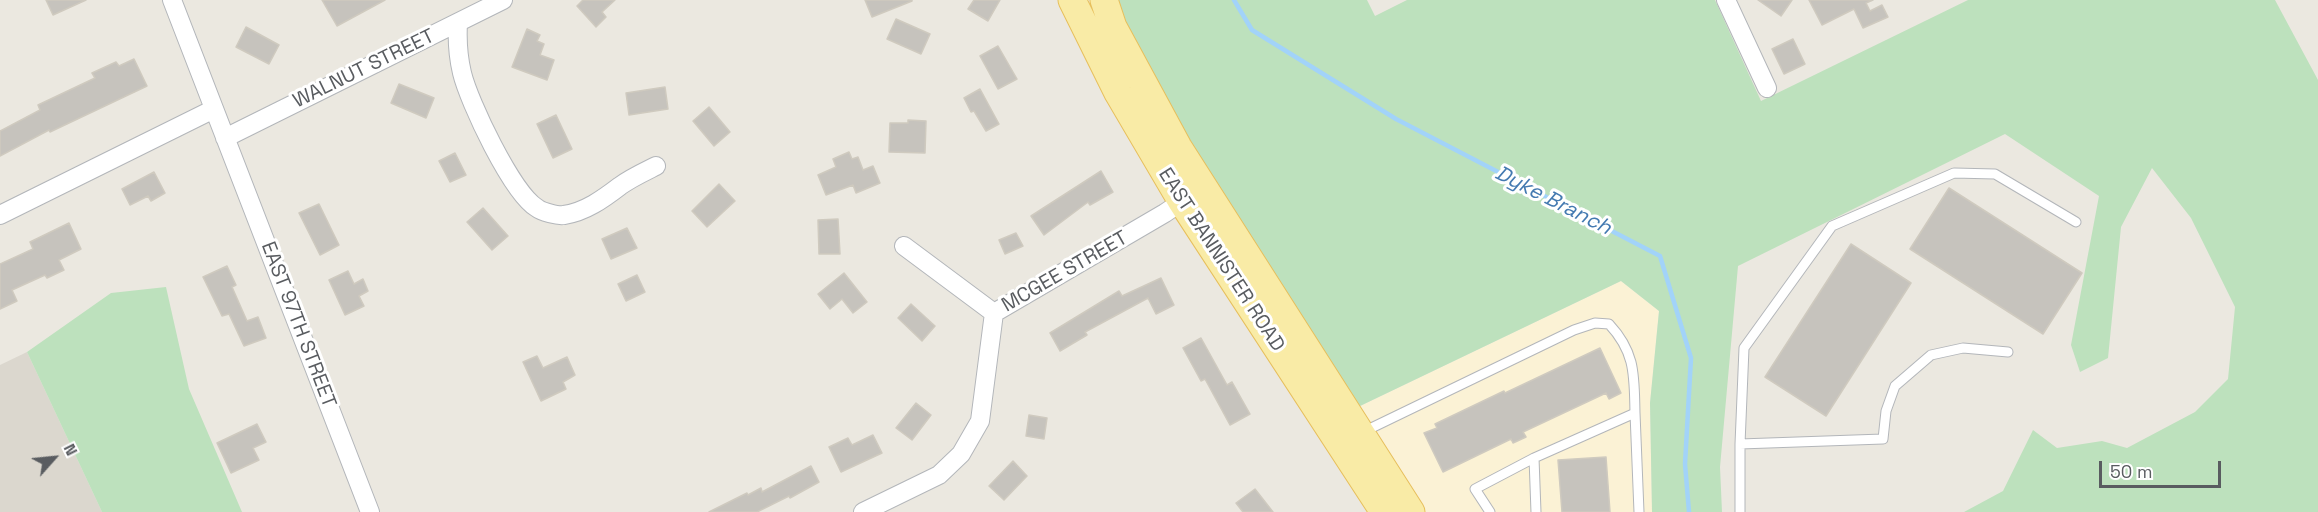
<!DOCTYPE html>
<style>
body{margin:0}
#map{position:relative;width:2318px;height:512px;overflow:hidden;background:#ebe8e0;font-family:"Space Grotesk",sans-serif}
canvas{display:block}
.north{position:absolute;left:24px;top:428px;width:60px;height:60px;-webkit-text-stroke:4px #fff;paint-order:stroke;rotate:63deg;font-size:16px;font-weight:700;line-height:24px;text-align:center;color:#595c60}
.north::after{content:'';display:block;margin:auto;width:21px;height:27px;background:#595c60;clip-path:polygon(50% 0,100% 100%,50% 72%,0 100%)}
.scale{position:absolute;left:2099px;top:461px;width:122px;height:27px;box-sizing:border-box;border:3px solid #595c60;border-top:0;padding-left:8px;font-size:18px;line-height:21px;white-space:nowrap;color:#595c60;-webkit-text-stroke:4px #fff;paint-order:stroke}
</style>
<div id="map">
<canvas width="2318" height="512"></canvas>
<div class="north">N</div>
<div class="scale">50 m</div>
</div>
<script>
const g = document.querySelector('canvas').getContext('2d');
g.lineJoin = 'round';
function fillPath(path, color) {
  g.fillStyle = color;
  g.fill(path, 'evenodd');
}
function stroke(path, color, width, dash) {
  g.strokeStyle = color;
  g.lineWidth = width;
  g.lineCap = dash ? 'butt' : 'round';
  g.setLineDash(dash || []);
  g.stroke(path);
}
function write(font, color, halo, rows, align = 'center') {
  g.font = font + ' "Space Grotesk",sans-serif';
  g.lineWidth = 6;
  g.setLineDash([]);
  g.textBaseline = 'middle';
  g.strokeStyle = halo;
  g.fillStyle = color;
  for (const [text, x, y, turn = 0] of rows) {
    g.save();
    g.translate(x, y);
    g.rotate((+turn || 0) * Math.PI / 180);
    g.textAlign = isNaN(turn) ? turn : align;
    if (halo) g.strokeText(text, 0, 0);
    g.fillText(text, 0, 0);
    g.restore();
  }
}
fillPath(new Path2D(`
 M1621,281L1659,311L1650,403L1652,512H1423L1358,407Z`), '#fbf2d5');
fillPath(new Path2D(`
 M27,352L102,512H0V365Z`), '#dbd7ce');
fillPath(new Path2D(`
 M1114,0H1367L1375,16L1407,0H1715L1761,101L1968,0H2275L2318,80V512H1964L2003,491L2033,430L2057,448L2102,441L2127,448L2195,412L2228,379L2235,307L2191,218L2152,168L2121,227L2108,358L2080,372L2071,345L2099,196L2005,134L1738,266L1720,467L1722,512H1652L1650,403L1659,311L1621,281L1358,407L1180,132Z
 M166,287L189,389L242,512H102L27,352L111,293Z`), '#bde1bd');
stroke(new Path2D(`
 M1234,0L1252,30L1396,119L1660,256L1691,358L1685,464L1689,512`), '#a2d3f9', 4.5);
const building = new Path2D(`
 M46,0H86L53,15Z
 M322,0H385L337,26Z
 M583,0H615L602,12L606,17L596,27L577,6Z
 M865,0H912V1L872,17Z
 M974,0H1000L988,21L968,9Z
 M1758,0H1792L1781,16Z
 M1809,0H1873L1866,3L1870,11L1882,5L1888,17L1863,28L1854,9L1822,25Z
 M896,19L930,34L921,54L887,39Z
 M246,27L279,45L269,64L236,47Z
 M527,29L540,35L537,41L544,44L540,55L554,60L547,80L512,67Z
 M1793,39L1805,64L1784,74L1772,49Z
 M998,46L1017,79L998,89L980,56Z
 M134,59L147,86L50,132L49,130L0,156V131L40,110L38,105L95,78L92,73L116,62L119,66Z
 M399,84L434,98L426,118L391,103Z
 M665,87L668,109L629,115L626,93Z
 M980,89L999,124L986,131L974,111L971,112L964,98Z
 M709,107L730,132L714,146L693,121Z
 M556,115L572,149L553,158L537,124Z
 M908,120L926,121L925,153L889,152L890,123H908Z
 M849,152L852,159L858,157L863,170L873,166L880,183L856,193L853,185L826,195L818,175L836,167L833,159Z
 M455,153L466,175L450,182L439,161Z
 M1101,171L1113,192L1090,205L1088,202L1044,235L1031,216Z
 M154,172L165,193L151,201L148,196L130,205L122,189Z
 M719,184L735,201L707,227L692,211Z
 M1949,188L2082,273L2043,334L1910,249Z
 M319,204L339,245L320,255L299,213Z
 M483,208L508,236L492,250L467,222Z
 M838,219L840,254H819L818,220Z
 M69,223L81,249L59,260L64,270L47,278L45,275L12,290L17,301L0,309V264L33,249L30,242Z
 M627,228L637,248L611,259L602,239Z
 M1016,233L1023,246L1005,254L999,240Z
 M1851,244L1911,283L1826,416L1765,377Z
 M227,266L236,285L232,287L247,321L258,317L266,338L244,346L229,314L222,316L203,277Z
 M348,271L354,284L363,279L368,291L359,296L364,306L345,315L329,280Z
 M844,273L867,302L853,313L842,299L830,309L818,294Z
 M637,275L645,292L626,301L618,284Z
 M1161,278L1174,305L1156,314L1148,298L1085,332L1087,335L1060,351L1050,333L1119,291L1122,296Z
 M911,304L935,326L922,341L898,318Z
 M1201,338L1227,385L1232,382L1250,414L1230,425L1205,379L1201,381L1183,348Z
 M1600,348L1621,393L1609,399L1606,393L1523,432L1526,437L1513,443L1511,439L1443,472L1424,433L1437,428L1435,424L1504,391L1505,393Z
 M537,356L543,368L567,357L575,375L563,382L566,389L541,401L523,362Z
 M916,403L931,415L912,440L896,428Z
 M1029,415L1047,418L1044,439L1026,436Z
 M257,424L266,442L253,448L259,460L231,473L217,443Z
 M873,435L882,453L841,472L829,447L848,438L852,445Z
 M1606,457L1610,512H1562L1558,460Z
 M1013,461L1027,476L1004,500L989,486Z
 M811,466L819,482L790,498L789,496L757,512H709L747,493L748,495L761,488L762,492Z
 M1255,489L1273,512H1243L1236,503Z`);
fillPath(building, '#c6c3bd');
stroke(building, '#cfcabf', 1.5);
const service = new Path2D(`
 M1635,413L1639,512
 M1363,432L1574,330L1595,323L1609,324C1636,353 1634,376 1635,413L1534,458L1536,512
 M1740,444L1883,439L1886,411L1895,386L1931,355L1963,348L2008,352
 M1490,512L1475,489L1534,458
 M1740,512V444L1744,348L1832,226L1954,173L1995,174L2076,222`);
const minor = new Path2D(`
 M172,0L370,512
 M1726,0L1767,88
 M458,23C457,40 458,56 462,73C469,102 512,193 537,208C542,212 558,216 564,215C585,212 603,199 620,186C631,178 644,172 656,166
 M225,138L503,0
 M0,215L214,109
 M904,246L994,313
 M863,512L939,475L961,454L980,421L994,313L1165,213L1190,196`);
const primary = new Path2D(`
 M1072,0L1118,93L1182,202L1384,512
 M1104,0L1113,27L1178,147L1411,512`);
stroke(service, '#b3b6ba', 11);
stroke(minor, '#b3b6ba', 20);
stroke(primary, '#e7bf5c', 29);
stroke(service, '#fff', 9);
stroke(minor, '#fff', 18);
stroke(primary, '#f9eba6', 27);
write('20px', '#595c60', '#fff', [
 ["WALNUT STREET",364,69,-26],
 ["EAST BANNISTER ROAD",1221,260,57],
 ["MCGEE STREET",1065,272,-30],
 ["EAST 97TH STREET",298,325,69]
]);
write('italic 21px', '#447ab1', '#fff', [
 ["Dyke Branch",1553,201,27]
]);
</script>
